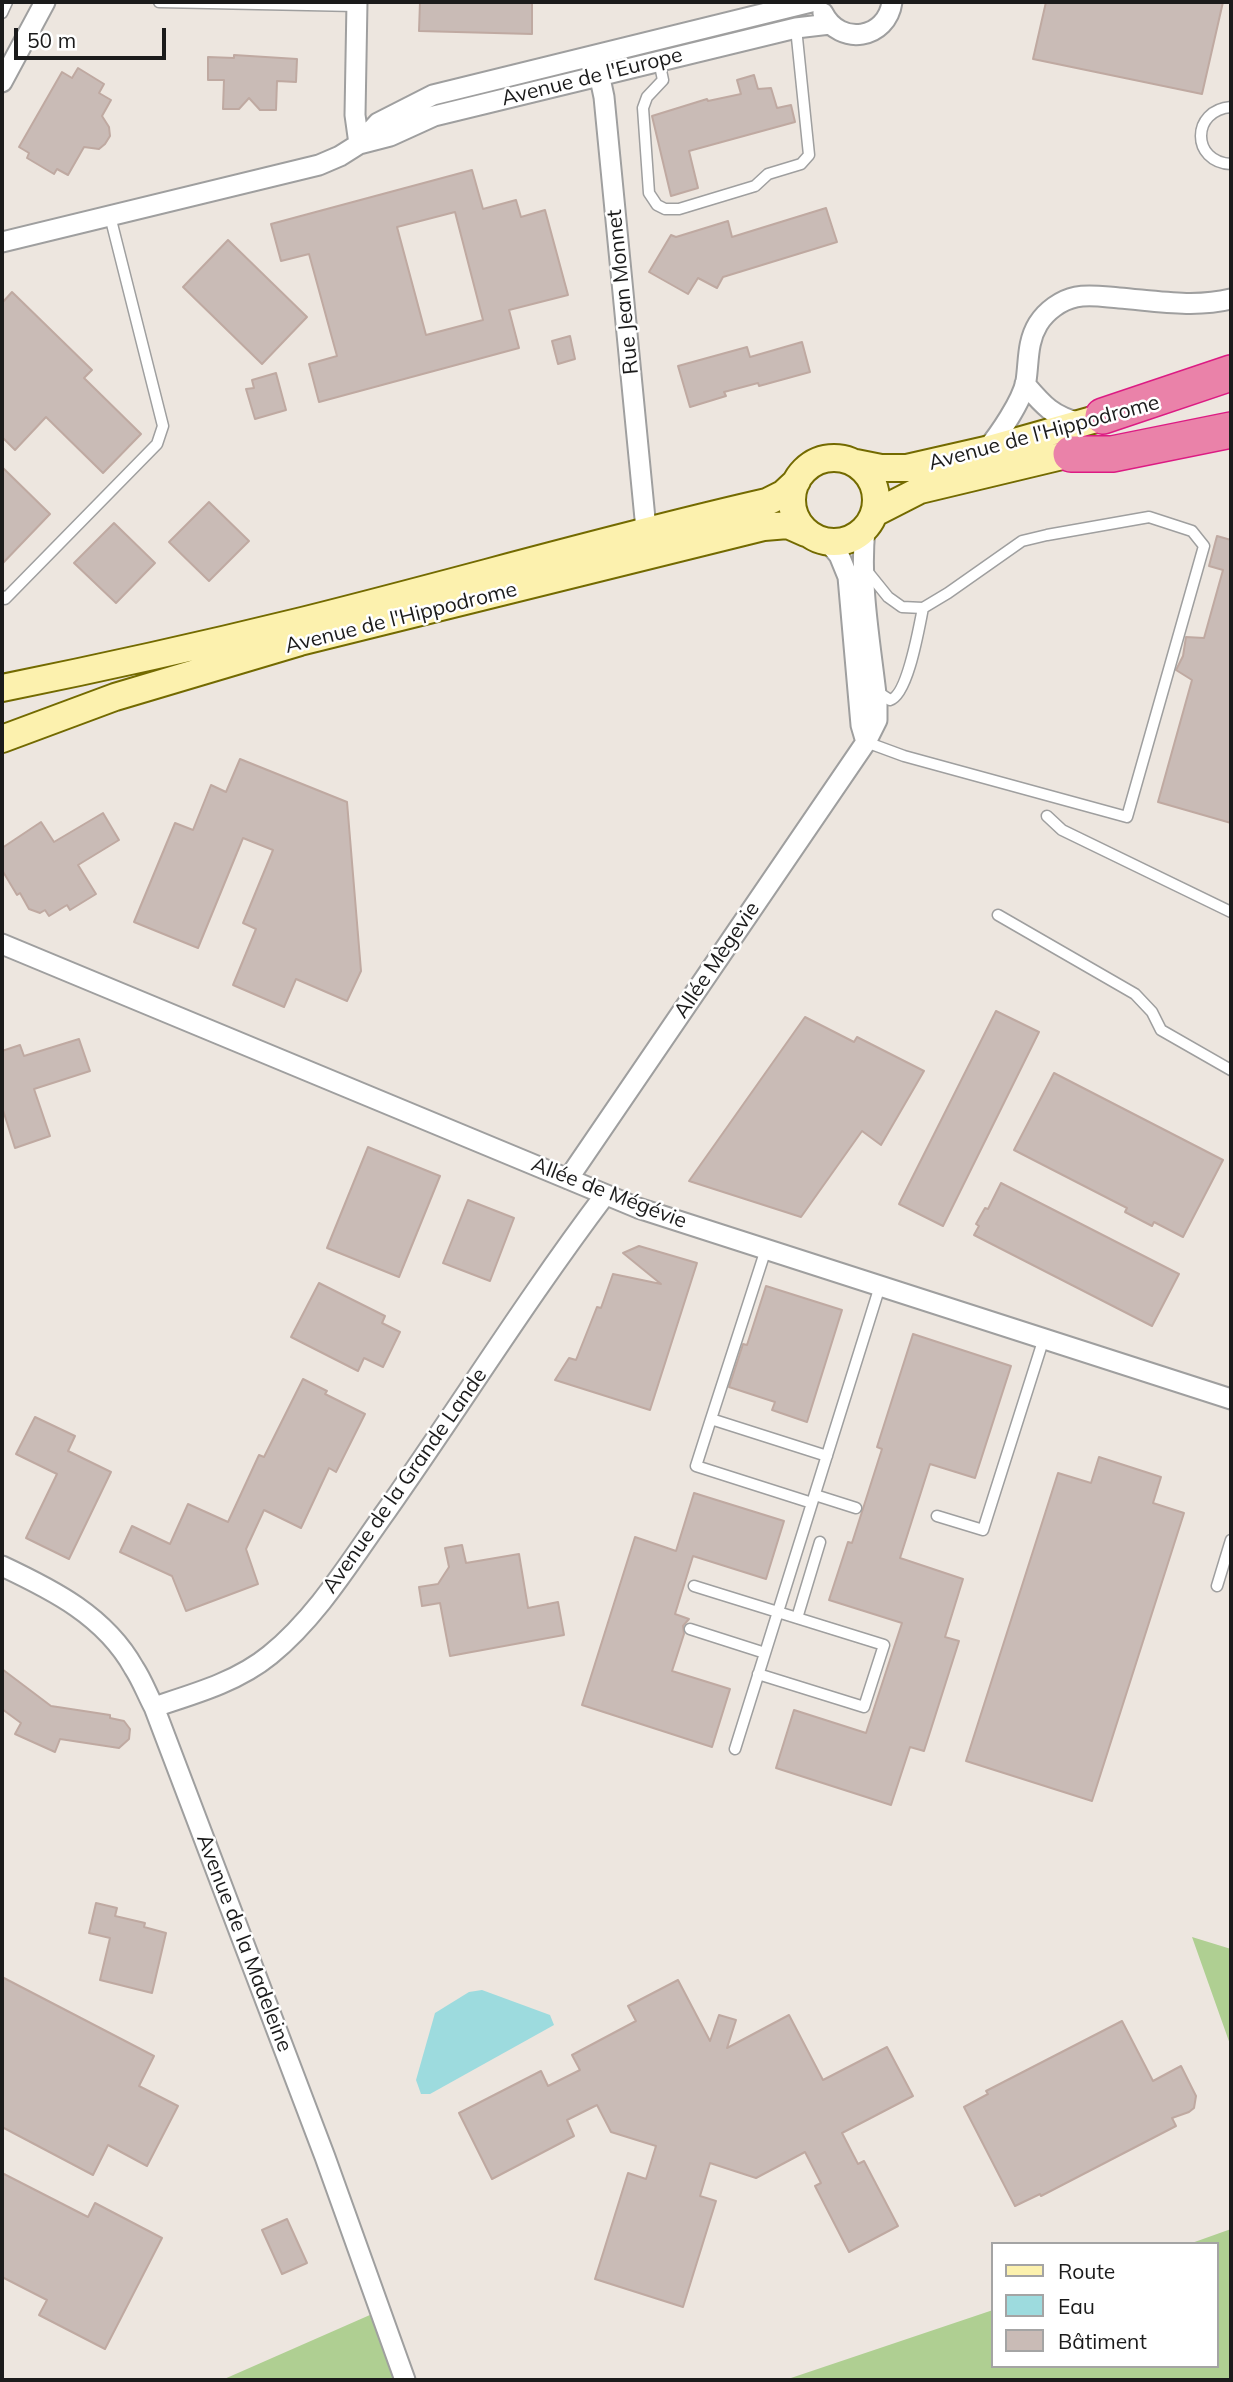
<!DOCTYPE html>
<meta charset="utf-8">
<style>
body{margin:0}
#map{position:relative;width:1233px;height:2382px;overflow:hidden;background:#ede6df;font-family:Mulish,sans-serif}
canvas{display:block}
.frame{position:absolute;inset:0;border:4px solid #1b1b1b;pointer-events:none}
.legend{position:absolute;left:991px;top:2242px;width:228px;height:126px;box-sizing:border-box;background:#fff;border:2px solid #a4a4a4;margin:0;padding:9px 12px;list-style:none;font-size:21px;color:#1b1b1b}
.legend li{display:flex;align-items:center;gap:14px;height:35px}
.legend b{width:35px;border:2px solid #a4a4a4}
.scale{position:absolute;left:14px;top:28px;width:152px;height:32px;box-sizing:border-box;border:4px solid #1b1b1b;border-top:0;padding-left:9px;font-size:21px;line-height:24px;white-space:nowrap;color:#1b1b1b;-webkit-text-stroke:5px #fff;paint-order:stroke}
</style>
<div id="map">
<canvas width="1233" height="2382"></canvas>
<div class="frame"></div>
<ul class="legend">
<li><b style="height:9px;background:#fcf1ae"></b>Route</li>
<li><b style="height:19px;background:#9ddbde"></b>Eau</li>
<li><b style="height:19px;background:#c9bbb6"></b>Bâtiment</li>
</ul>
<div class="scale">50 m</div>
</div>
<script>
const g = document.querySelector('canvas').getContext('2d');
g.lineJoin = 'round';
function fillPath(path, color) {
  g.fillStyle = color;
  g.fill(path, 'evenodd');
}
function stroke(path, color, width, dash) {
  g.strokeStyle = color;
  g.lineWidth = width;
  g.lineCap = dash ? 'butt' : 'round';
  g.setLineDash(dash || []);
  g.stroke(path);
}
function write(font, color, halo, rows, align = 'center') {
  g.font = font + ' Mulish,sans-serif';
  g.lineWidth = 5;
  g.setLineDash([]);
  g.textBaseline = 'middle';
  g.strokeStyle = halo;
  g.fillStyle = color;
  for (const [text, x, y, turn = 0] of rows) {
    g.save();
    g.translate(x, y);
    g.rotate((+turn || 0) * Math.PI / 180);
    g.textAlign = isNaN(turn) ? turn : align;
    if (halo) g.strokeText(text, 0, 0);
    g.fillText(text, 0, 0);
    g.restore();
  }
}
fillPath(new Path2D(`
 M1192,1937L1231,1949V2047Z
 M1231,2229V2380H785L993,2310V2366H1217V2244H1189Z
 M379,2311L405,2380H222Z`), '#afcf92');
fillPath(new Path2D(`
 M482,1990L550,2015L554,2025L430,2094H421L416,2080L435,2013L469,1992Z`), '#9ddbde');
const building = new Path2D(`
 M420,2H532V34L419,31Z
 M1046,2H1223L1202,94L1033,59Z
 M234,55L297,59L296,82L277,81L276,110H260L249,98L239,109H223L224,80H208V57L234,58Z
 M78,68L104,84L99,93L111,100L102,116L109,127L110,136L105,144L99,149L84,147L68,175L57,169L54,174L27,158L29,153L19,147L62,72L72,78Z
 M754,75L758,89L771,88L777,108L791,105L795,122L689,151L698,188L671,196L652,116L707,99L708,101L741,94L737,80Z
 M472,170L483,209L516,200L521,217L545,210L568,295L509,310L519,348L319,402L309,364L337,356L309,254L281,261L271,224ZM455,212L483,320L426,335L397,227Z
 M826,208L837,242L723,277L717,288L698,278L688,294L649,272L671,235L676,237L728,221L732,237Z
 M228,240L307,317L262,364L183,287Z
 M12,292L92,370L84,378L141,434L103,473L46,417L15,450L2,437V303Z
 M570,336L575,359L558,364L552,341Z
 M802,342L810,372L759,386L758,383L724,392L726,396L690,407L678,366L747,347L750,357Z
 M276,373L286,410L255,419L246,389L254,388L252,380Z
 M2,467L50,514L2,564Z
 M209,502L249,541L209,581L169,542Z
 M114,523L155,563L116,603L74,563Z
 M1217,536L1231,540V823L1158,802L1192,680L1176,670L1183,656L1186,637L1204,638L1223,570L1209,566Z
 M240,759L347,802L361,971L347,1001L296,979L284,1007L233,985L256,929L243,923L273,850L243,838L198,948L134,922L175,823L193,830L211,785L226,792Z
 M103,813L119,840L78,865L96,894L70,910L67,905L49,916L45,910L40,913L29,909L20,893L17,895L2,870V848L41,822L54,842Z
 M996,1011L1039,1032L943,1226L899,1204Z
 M805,1017L854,1042L857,1037L924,1071L881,1145L862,1131L801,1217L689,1181Z
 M79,1039L90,1071L34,1089L50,1136L15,1148L2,1107V1051L20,1045L24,1056Z
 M1054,1073L1223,1160L1183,1237L1154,1222L1152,1226L1125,1212L1127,1208L1014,1150Z
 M368,1147L440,1176L399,1277L327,1248Z
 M1001,1183L1179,1274L1152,1326L974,1235L979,1226L976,1224L985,1208L988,1209Z
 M468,1200L514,1218L490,1281L443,1263Z
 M639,1246L697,1263L650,1410L555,1380L569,1358L576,1360L597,1307L601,1308L613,1274L661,1284L623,1253Z
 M319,1283L385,1316L382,1323L400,1332L383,1367L364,1358L358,1371L291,1337Z
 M766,1286L842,1310L807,1422L772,1410L775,1402L729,1387L743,1344L747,1345Z
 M913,1334L1011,1366L975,1478L930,1464L900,1558L963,1579L945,1637L959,1641L924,1751L910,1747L891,1805L776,1768L794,1710L866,1733L902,1623L829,1600L848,1542L852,1543L882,1449L877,1447Z
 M303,1379L327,1391L325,1394L365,1414L336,1472L329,1468L301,1528L264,1510L246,1549L258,1584L186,1611L172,1576L120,1552L132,1526L170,1544L188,1504L228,1522L259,1455L264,1457Z
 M35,1417L75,1436L68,1451L111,1472L69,1559L26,1538L57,1474L16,1454Z
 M1099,1457L1161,1477L1153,1503L1184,1513L1092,1801L966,1761L1058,1473L1091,1483Z
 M694,1493L784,1521L766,1579L693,1556L675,1614L689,1619L683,1626L684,1634L672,1671L730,1689L712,1747L582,1705L635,1537L676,1551Z
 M462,1545L466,1563L519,1554L528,1608L558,1602L564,1635L450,1656L440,1603L422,1606L419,1587L438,1584L449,1567L445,1548Z
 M2,1669L51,1706L110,1715V1718L124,1721L130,1729L129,1739L119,1748L60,1739L55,1752L15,1734L21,1723L2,1709Z
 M96,1903L117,1908L115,1916L145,1923L144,1927L166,1933L152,1993L100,1980L110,1938L89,1933Z
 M2,1977L154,2056L139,2086L178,2106L147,2166L108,2145L93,2175L2,2127Z
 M678,1980L710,2041L719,2015L736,2020L727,2048L789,2015L823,2080L887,2047L913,2096L842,2133L858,2164L864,2161L898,2226L849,2252L815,2186L821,2183L805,2152L756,2178L710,2163L700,2196L716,2201L683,2307L595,2279L628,2173L646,2179L656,2146L611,2132L597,2105L567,2120L574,2136L492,2179L459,2113L541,2071L548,2086L580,2070L572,2055L636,2021L628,2006Z
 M1122,2021L1153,2081L1181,2066L1196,2096L1194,2108L1189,2112L1172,2118L1176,2126L1041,2196L1040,2194L1015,2206L964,2107L988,2094L986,2091Z
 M2,2173L88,2217L95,2203L162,2238L105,2349L39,2315L47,2300L2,2277Z
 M287,2219L307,2263L282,2274L262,2230Z`);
fillPath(building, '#c9bbb6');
stroke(building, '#bfa9a1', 2);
const service = new Path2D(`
 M159,2L357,6
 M2,13L7,2
 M659,61L663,80L647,97L643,108L649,193L657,205L665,209H679L755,186L768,174L801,164L809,155L796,28
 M1231,107C1191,110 1191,162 1231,164
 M2,596L5,599L157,444L163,426L110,216
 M876,691L890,700C908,695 919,627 923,608
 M866,742L904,756L1127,817L1204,546L1192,531L1149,517L1047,535L1022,541L948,593L923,608L902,607L888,597L867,571
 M1047,816L1062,830L1231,912
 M998,915L1135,994L1152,1012L1161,1030L1231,1070
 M766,1249L711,1419L827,1456
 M711,1419L696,1466L812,1503
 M815,1495L856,1508
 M937,1516L983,1530L1044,1338
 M694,1586L884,1645L864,1707L758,1674
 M1217,1586L1231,1540
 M797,1618L820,1542
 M690,1629L765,1653
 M735,1749L880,1286`);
const minor = new Path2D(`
 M357,2L355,115L359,144
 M823,13C840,47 887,39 892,2
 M597,64L604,97L646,529
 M2,82L45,2
 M359,144L390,136L434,116L796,28L830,24
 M2,242L319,165L340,156L359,144L378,123L433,95L811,2
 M1025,384C1043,405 1052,416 1080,423
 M986,450C999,435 1022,401 1026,381C1029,361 1027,342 1038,324C1046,311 1061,300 1076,297C1090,294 1105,297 1119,298C1156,301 1195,308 1231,299
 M828,542L839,555L848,577L861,725L866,742
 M2,944L638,1208L1231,1399
 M568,1179L866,742L877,720V703C871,646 859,586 865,529
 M2,1566C53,1590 105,1616 134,1668C142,1680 147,1694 154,1707L325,2157L405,2380
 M154,1707C194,1694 237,1682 270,1655C318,1616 351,1560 387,1510C460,1406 528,1297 605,1195`);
const secondary = new Path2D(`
 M792 500a42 42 0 1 1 84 0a42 42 0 1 1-84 0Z
 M856,463L881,468H907L986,450L1121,412
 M875,513L920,490L1087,450
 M2,688C101,668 200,646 298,622C455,583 609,538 767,502L783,494L797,481
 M2,739L115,697L300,642L764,527L788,525L806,533`);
const motorway = new Path2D(`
 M1103,416L1231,373
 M1071,454H1112L1231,430`);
stroke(service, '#9f9f9f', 13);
stroke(minor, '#9f9f9f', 23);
stroke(secondary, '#736a00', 30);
stroke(motorway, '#dc1b83', 38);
stroke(service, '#fff', 10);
stroke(minor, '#fff', 19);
stroke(secondary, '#fcf1ae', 26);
stroke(motorway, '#ea82a9', 35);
write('21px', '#1b1b1b', '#fff', [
 ["Avenue de l'Europe",592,77,-14],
 ["Rue Jean Monnet",623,292,-96],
 ["Avenue de l'Hippodrome",1044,433,-15],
 ["Avenue de l'Hippodrome",401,618,-14],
 ["Allée Mègevie",717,960,-56],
 ["Allée de Mégévie",609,1193,21],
 ["Avenue de la Grande Lande",405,1481,-55],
 ["Avenue de la Madeleine",244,1943,69]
]);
</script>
